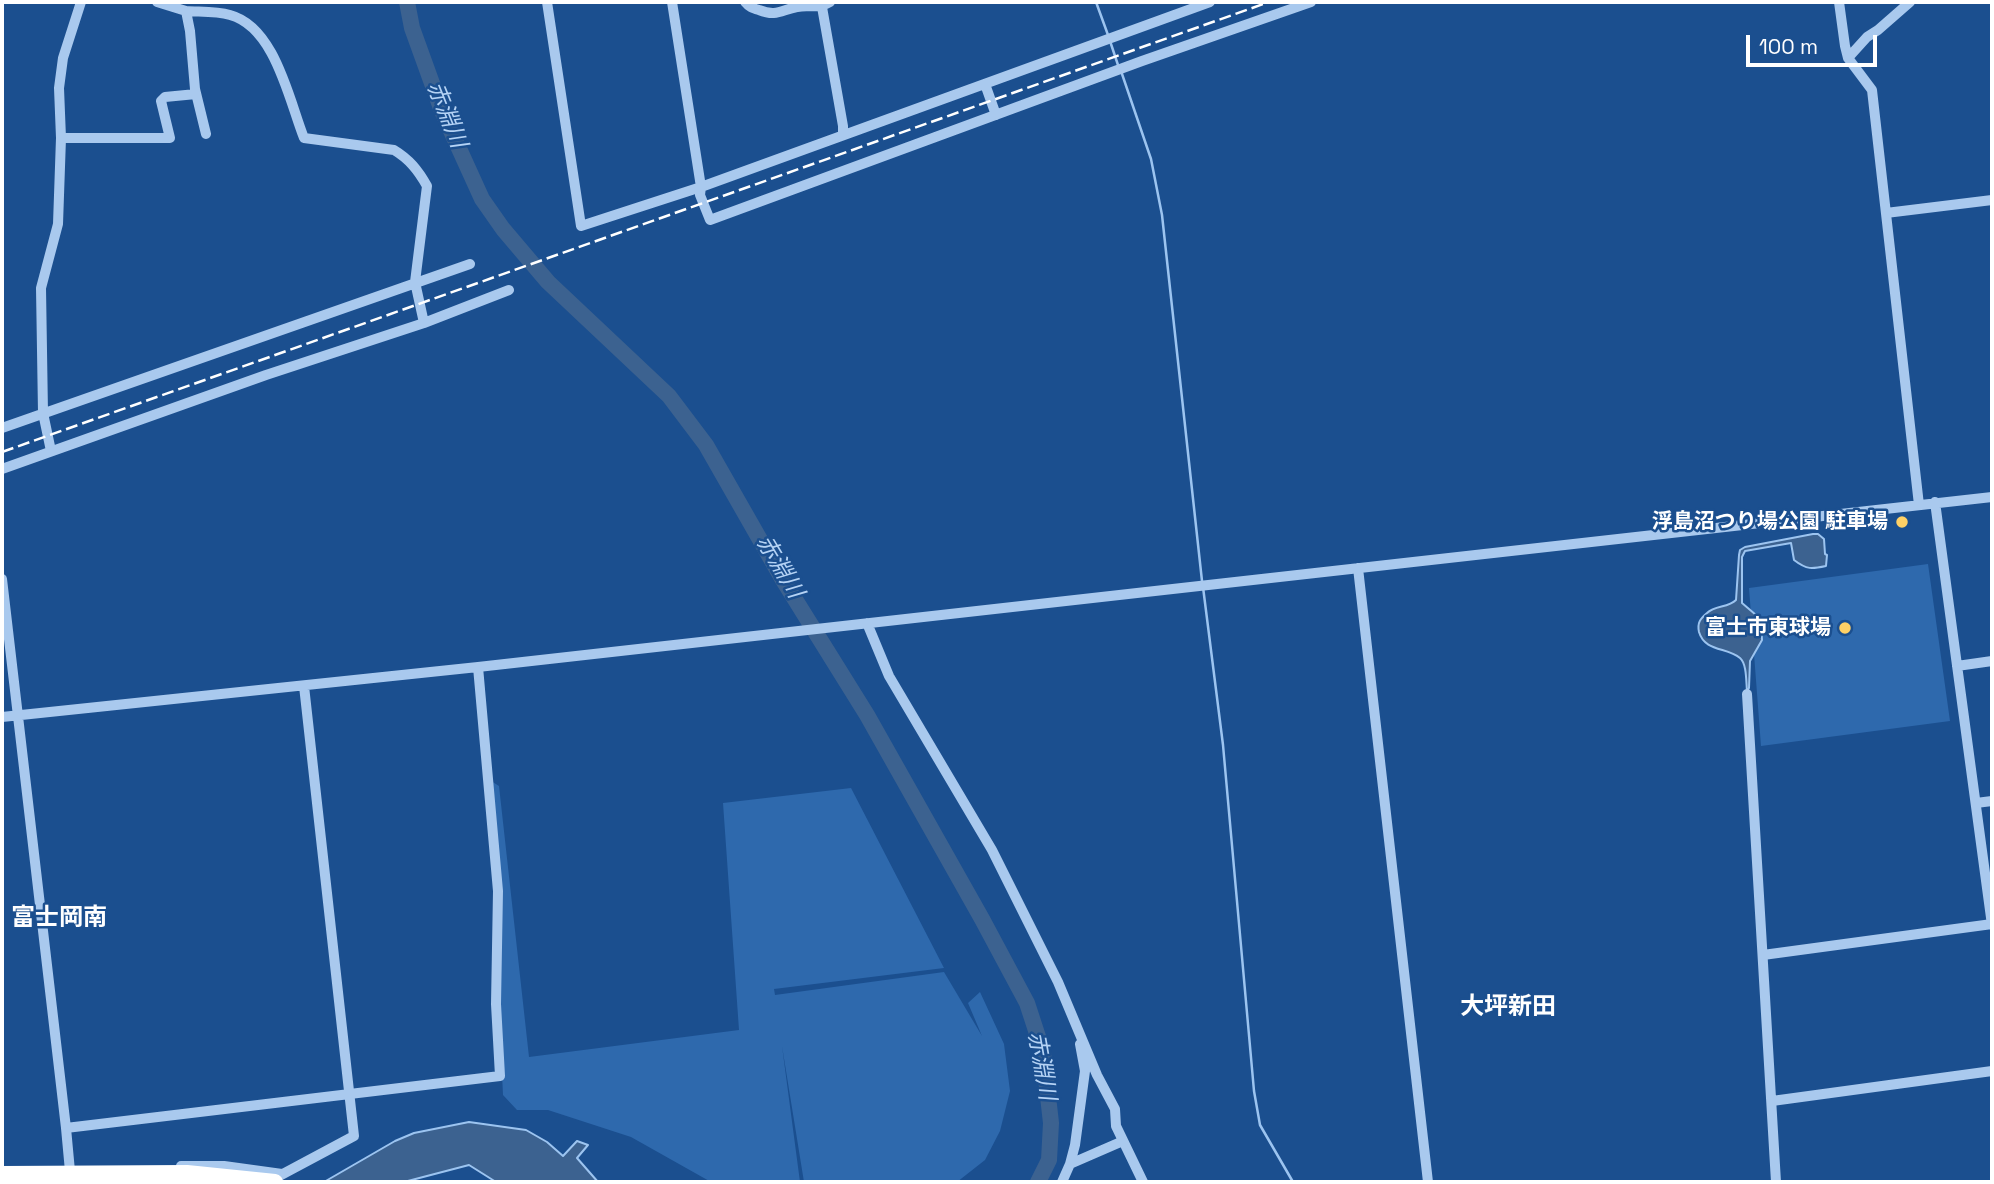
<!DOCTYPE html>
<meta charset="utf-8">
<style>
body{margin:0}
#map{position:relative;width:1994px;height:1184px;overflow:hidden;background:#1b4f8f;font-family:"Space Grotesk",sans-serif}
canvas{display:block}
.frame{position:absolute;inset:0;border:4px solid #fff;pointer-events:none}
.scale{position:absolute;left:1746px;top:35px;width:131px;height:32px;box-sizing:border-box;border:4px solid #fff;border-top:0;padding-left:9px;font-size:21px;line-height:24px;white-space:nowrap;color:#fff;-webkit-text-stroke:5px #1b4f8f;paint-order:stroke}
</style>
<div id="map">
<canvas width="1994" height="1184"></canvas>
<div class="frame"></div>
<div class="scale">100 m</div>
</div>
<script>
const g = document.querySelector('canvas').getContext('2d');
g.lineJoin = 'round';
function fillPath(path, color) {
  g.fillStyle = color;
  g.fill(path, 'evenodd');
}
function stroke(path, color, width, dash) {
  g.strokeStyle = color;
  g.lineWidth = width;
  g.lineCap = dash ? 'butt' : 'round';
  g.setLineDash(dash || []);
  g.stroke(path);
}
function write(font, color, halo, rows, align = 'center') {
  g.font = font + ' "Space Grotesk","Noto Sans JP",sans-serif';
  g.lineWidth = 5;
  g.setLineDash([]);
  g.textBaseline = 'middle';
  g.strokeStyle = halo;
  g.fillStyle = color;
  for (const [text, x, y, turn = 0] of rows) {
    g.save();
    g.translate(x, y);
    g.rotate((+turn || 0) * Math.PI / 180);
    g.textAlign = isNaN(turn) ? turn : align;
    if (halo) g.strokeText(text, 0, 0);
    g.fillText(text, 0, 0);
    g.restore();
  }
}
fillPath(new Path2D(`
 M1928,564L1950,721L1761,746L1749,588Z
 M488,779L499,786L529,1057L739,1030L723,803L851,788L944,968L774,989L775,995L944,972L982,1036L968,1003L980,992L1004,1044L1010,1091L1000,1131L985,1160L957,1182H804L782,1046L800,1182H711L631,1137L548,1110H517L503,1095Z`), '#2e69ad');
const water = new Path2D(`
 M1813,534H1818L1824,539L1825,554L1827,555L1826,566C1812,569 1807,570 1794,560L1791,543L1745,551L1742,557V603L1756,615L1761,625L1762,640L1750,661L1749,688L1747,691C1746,682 1747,664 1740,658C1727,647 1705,652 1699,632C1697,623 1700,619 1707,613C1715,605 1728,608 1736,600L1739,555L1740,550L1745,547Z
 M469,1122L526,1130L547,1142L563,1156L577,1141L588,1145L577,1158L598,1182H496L469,1165L404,1182H324L395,1141L414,1133Z`);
fillPath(water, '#3c6290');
stroke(water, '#9cc4f0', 2);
stroke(new Path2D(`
 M1096,2L1108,35
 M1110,41L1118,65
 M1121,71L1151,159L1162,215L1202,581
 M1203,587L1223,745L1254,1091L1260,1125L1293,1182`), '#9cc4f0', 2.5);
stroke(new Path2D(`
 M407,2L412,28L442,111L482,199L503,229L548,282L669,396L706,445L783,580L867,715L982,919L1027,1003L1043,1052L1051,1123L1049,1160L1038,1182`), '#3c6290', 16);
stroke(new Path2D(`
 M157,2L186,11L190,31L195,89L206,134
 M547,2L581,226L701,187L1210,2
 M672,2L701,187L700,195L710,220L1142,61L1311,2
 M745,2C749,7 752,8 759,10C777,17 781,10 797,7C811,4 817,10 830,2
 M1839,2L1845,46L1848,58L1872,90L1919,505
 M822,7L843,126V134
 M186,11C200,12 216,11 230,15C275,27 289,100 304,138L394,150C409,159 418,170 427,186L415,282L424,323
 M1848,58L1867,37L1878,30L1910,2
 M985,84L996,115
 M61,138H170L161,101L165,97L196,94
 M1886,213L1992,200
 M2,428L470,264
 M51,451L43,413L41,288L58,224L61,138L59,88L63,58L81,2
 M2,469L266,375L424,323L509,290
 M1935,502L1992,925
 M1358,568L1428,1182
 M2,579L66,1128L71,1182
 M867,623L889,676L992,850L1058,982L1097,1075L1115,1109L1116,1126L1143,1182
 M1957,666L1992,661
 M1747,694L1776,1182
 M2,717L478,667L1992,497
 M1976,803L1992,801
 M1763,955L1992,924
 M1772,1101L1992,1071
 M66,1128L500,1076L496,1004L498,891L478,667
 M1070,1164L1123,1141
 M181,1166H224L282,1174
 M268,1182L354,1136L304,686
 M1062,1182L1070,1164L1075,1145L1085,1071L1080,1044`), '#a9c9ee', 10);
stroke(new Path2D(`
 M2,452L1269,2`), '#fff', 2.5, [12, 5]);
stroke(new Path2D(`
 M2,1174L187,1173L275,1182`), '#fff', 16);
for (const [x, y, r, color] of [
 [1902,522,7,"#ffd166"],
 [1845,628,7,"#ffd166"]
]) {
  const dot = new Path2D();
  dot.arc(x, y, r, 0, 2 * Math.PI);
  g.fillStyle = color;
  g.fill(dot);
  stroke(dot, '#1b4f8f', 2.5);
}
write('bold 21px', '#fff', '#1b4f8f', [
 ["浮島沼つり場公園 駐車場",1888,522],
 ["富士市東球場",1831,628]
], 'right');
write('italic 23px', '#b5d3f5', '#1b4f8f', [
 ["赤淵川",446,115,68],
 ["赤淵川",779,567,59],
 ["赤淵川",1041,1066,80]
]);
write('bold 24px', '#fff', '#1b4f8f', [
 ["富士岡南",59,918],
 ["大坪新田",1508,1007]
]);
</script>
